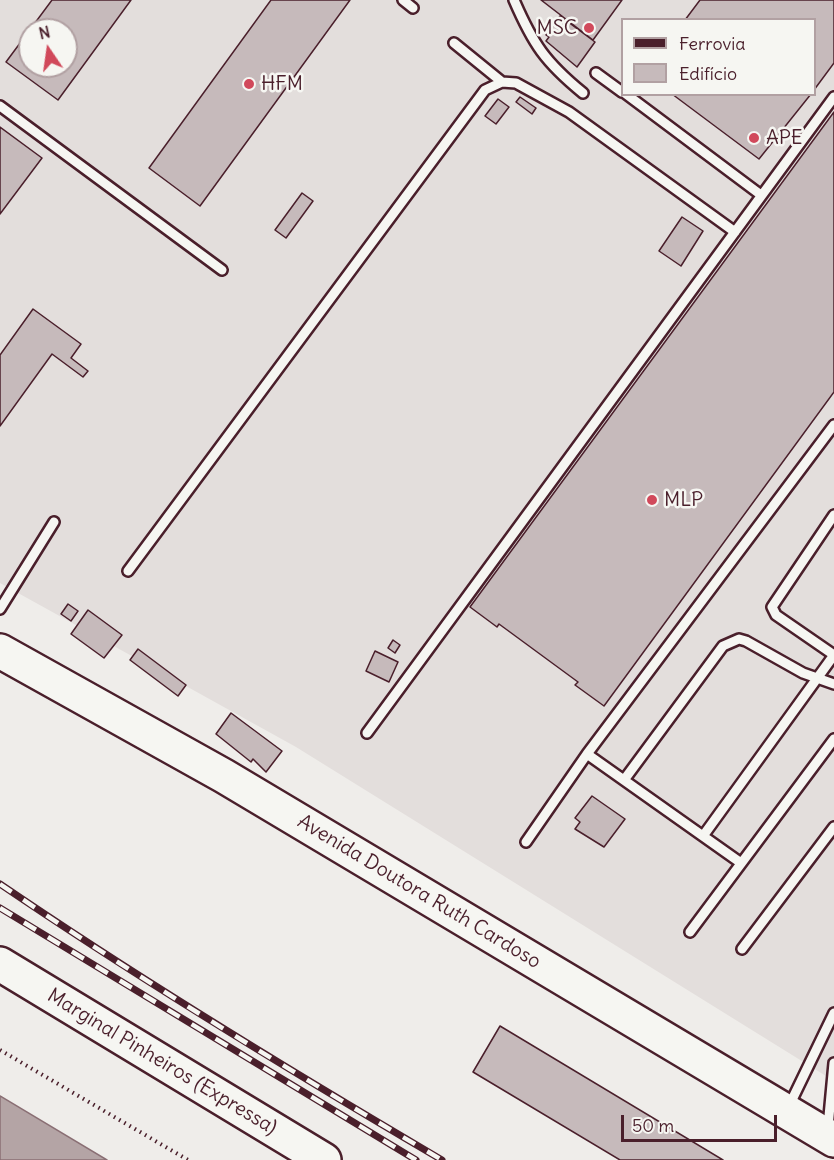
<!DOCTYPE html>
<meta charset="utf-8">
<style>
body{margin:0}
#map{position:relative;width:834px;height:1160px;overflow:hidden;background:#efedea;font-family:Delius,sans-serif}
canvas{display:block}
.legend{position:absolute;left:621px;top:18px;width:195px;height:78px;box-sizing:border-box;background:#f6f6f2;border:2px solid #b1a0a2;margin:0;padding:8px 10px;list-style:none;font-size:18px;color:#4a1f2b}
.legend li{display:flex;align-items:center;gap:12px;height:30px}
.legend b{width:30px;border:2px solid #b1a0a2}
.north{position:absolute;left:18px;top:18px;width:60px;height:60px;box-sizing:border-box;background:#f6f6f2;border:2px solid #b1a0a2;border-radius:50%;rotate:347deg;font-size:16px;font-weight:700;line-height:24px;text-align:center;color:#4a1f2b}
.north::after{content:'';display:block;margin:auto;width:21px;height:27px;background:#d1495b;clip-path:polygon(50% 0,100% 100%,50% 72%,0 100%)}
.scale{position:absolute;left:621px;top:1115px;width:156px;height:27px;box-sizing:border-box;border:3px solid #4a1f2b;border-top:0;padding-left:8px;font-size:18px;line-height:21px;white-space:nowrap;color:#4a1f2b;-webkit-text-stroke:4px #f6f6f2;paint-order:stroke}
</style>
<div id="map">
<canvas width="834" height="1160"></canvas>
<ul class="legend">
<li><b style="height:8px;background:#4a1f2b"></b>Ferrovia</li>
<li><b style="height:16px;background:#c6babb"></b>Edifício</li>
</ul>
<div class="north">N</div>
<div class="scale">50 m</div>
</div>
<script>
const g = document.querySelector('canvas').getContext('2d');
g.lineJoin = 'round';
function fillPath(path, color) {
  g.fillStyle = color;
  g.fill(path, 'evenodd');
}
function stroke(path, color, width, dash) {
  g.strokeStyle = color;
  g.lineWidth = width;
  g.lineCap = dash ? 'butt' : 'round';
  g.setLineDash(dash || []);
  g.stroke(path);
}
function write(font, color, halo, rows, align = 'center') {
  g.font = font + ' Delius,sans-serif';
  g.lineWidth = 5;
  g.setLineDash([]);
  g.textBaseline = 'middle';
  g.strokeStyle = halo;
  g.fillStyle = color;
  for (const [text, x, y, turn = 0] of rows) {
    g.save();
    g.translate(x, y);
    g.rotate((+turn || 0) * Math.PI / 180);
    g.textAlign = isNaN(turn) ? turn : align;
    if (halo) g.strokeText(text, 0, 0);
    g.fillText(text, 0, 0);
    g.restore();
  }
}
fillPath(new Path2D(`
 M0,0H834V1081L296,747L0,583ZM622,20H814V94H622ZM30,30H66V66H30Z`), '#e3dedc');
const water = new Path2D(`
 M0,1096L107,1160H0Z`);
fillPath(water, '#b4a4a5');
stroke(water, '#8a6f74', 1.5);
const building = new Path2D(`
 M52,0H131L58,100L6,62ZM30,30H66V66H30Z
 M271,0H350L200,206L149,168Z
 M541,0H622L593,40Z
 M700,0H834V63L814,90V20H685Z
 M560,16L595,42L577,67L546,41L549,37L546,35Z
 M672,94H811L759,159Z
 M520,97L536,108L532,114L516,102Z
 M498,99L509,107L496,124L485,116Z
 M834,112V392L604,706L575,685L578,682L499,624L497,627L470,607Z
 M0,127L42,158L0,214Z
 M302,193L313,201L286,238L275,230Z
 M682,217L703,231L681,266L659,251Z
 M33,309L81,344L71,358L88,371L83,377L52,354L0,426V355Z
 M68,604L78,611L71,621L61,614Z
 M88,610L122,635L104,658L71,634Z
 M393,640L400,645L395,653L388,648Z
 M138,649L186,685L178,696L130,660Z
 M375,651L398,662L389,682L366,671Z
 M231,713L282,751L266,772L253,759L251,762L216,734Z
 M592,796L625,819L604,847L575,829L580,822L575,818Z
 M500,1026L723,1160H620L473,1072Z`);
fillPath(building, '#c6babb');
stroke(building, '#4a1f2b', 1.5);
const lane = new Path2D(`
 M403,0L413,8
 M514,0C533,44 545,62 583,93
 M454,43L502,82
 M596,73L622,92
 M626,94L761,195
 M0,106L222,270
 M834,515L772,607L776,615L834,655
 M128,571L485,90L502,82L516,83L569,112L735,232
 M0,609L54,522
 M367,733L834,97
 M587,754L741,863
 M624,780L723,646L739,639L746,641L803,673L834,684
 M703,836L834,655
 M526,842L587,754L834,425
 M690,932L834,739
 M742,949L834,827
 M789,1106L834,1013
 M828,1127L834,1063`);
const highway = new Path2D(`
 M0,651L224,776L834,1140
 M0,964L324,1160`);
stroke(lane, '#4a1f2b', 14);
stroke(highway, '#4a1f2b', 38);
stroke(new Path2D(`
 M0,1050L188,1160`), '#4a1f2b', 4, [1.5, 4.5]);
stroke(lane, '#f6f6f2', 9);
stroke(highway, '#f6f6f2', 33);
const rail = new Path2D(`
 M0,884C144,982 292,1072 442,1160
 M0,908L416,1160`);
stroke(rail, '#4a1f2b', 7);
stroke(rail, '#f6f6f2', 4.5, [14]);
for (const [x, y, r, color] of [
 [589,28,6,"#d1495b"],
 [249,84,6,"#d1495b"],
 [754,138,6,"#d1495b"],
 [652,500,6,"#d1495b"]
]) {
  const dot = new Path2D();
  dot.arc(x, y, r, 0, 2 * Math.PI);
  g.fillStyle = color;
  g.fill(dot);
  stroke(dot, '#f6f6f2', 2);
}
write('20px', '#4a1f2b', '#f6f6f2', [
 ["MSC",577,28,"right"],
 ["HFM",261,84],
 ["APE",766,138],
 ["MLP",664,500]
], 'left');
write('20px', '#4a1f2b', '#f6f6f2', [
 ["Avenida Doutora Ruth Cardoso",419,892,31],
 ["Marginal Pinheiros (Expressa)",162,1062,31]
]);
</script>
